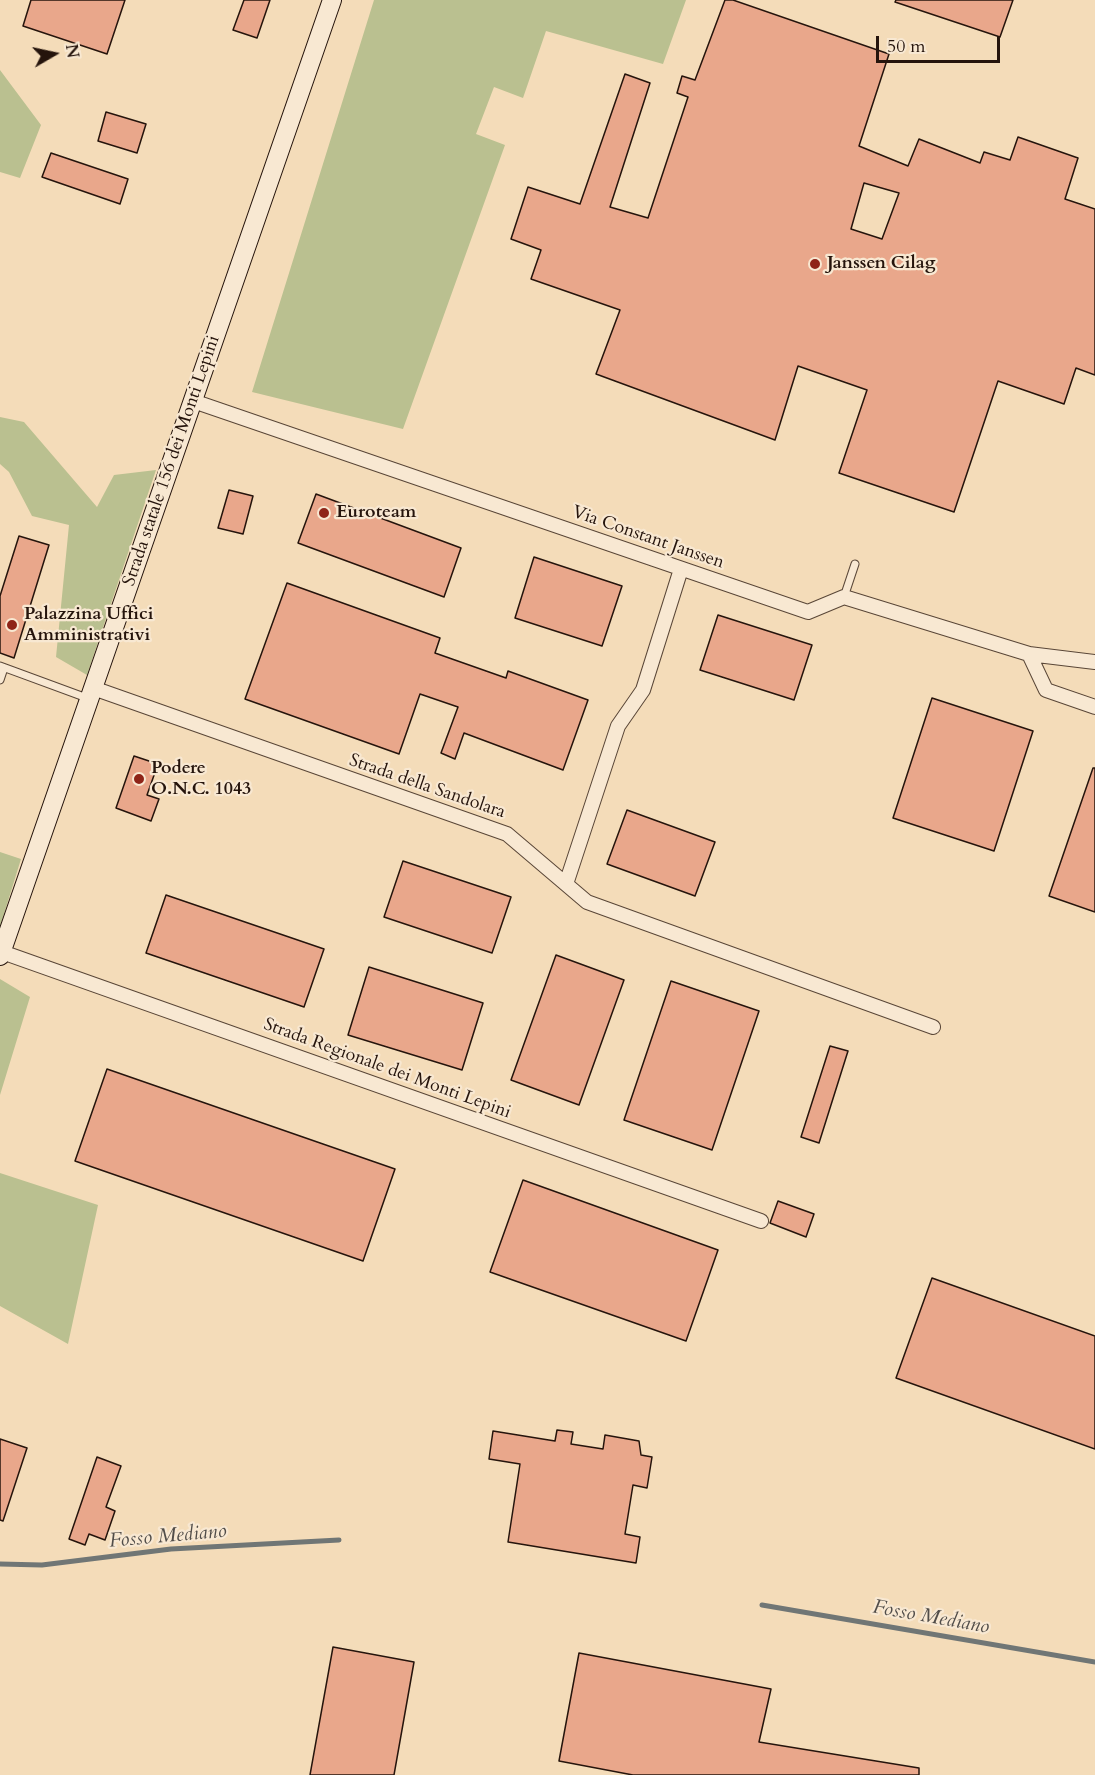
<!DOCTYPE html>
<style>
body{margin:0}
#map{position:relative;width:1095px;height:1775px;overflow:hidden;background:#f4dcb9;font-family:Cardo,serif}
canvas{display:block}
.north{position:absolute;left:24px;top:24px;width:60px;height:60px;-webkit-text-stroke:4px #f8e8d2;paint-order:stroke;rotate:81deg;font-size:16px;font-weight:700;line-height:24px;text-align:center;color:#25140c}
.north::after{content:'';display:block;margin:auto;width:21px;height:27px;background:#25140c;clip-path:polygon(50% 0,100% 100%,50% 72%,0 100%)}
.scale{position:absolute;left:876px;top:36px;width:124px;height:27px;box-sizing:border-box;border:3px solid #25140c;border-top:0;padding-left:8px;font-size:18px;line-height:21px;white-space:nowrap;color:#25140c;-webkit-text-stroke:4px #f8e8d2;paint-order:stroke}
</style>
<div id="map">
<canvas width="1095" height="1775"></canvas>
<div class="north">N</div>
<div class="scale">50 m</div>
</div>
<script>
const g = document.querySelector('canvas').getContext('2d');
g.lineJoin = 'round';
function fillPath(path, color) {
  g.fillStyle = color;
  g.fill(path, 'evenodd');
}
function stroke(path, color, width, dash) {
  g.strokeStyle = color;
  g.lineWidth = width;
  g.lineCap = dash ? 'butt' : 'round';
  g.setLineDash(dash || []);
  g.stroke(path);
}
function write(font, color, halo, rows, align = 'center') {
  g.font = font + ' Cardo,serif';
  g.lineWidth = 4.5;
  g.setLineDash([]);
  g.textBaseline = 'middle';
  g.strokeStyle = halo;
  g.fillStyle = color;
  for (const [text, x, y, turn = 0] of rows) {
    g.save();
    g.translate(x, y);
    g.rotate((+turn || 0) * Math.PI / 180);
    g.textAlign = isNaN(turn) ? turn : align;
    if (halo) g.strokeText(text, 0, 0);
    g.fillText(text, 0, 0);
    g.restore();
  }
}
fillPath(new Path2D(`
 M374,0H686L663,64L546,31L523,98L494,87L476,134L505,145L403,429L252,392Z
 M0,70L41,125L20,178L0,172Z
 M0,417L24,422L97,507L114,475L156,470L87,675L56,657L69,525L32,516L9,472L0,464Z
 M0,852L21,859L0,927Z
 M0,979L30,997L0,1095Z
 M0,1173L98,1205L68,1344L0,1306Z`), '#bac090');
stroke(new Path2D(`
 M0,1564L42,1565L171,1549L339,1540
 M762,1605L1095,1662`), '#707675', 5);
const building = new Path2D(`
 M31,0H125L107,54L23,26Z
 M244,0H270L257,38L233,30Z
 M725,0H733L889,54L859,146L908,166L919,139L980,163L984,152L1010,160L1018,137L1078,158L1065,199L1095,209V375L1076,368L1064,404L998,381L954,512L839,473L867,390L798,366L775,440L596,374L620,310L531,279L541,250L511,239L528,187L580,204L625,74L650,83L610,207L648,218L688,97L677,93L682,76L695,80ZM864,183L899,193L882,239L851,229Z
 M896,0H1013L1000,37L895,2Z
 M106,112L146,124L137,153L98,141Z
 M51,153L128,179L120,204L42,177Z
 M229,490L253,496L243,534L218,528Z
 M316,494L461,548L444,597L298,543Z
 M19,536L49,545L14,658L0,653V596Z
 M534,557L622,586L602,646L515,618Z
 M287,583L440,638L435,653L506,678L508,671L588,700L563,770L464,733L455,759L441,753L458,707L420,694L399,754L245,699Z
 M718,615L812,645L794,700L700,670Z
 M932,698L1033,731L994,851L893,818Z
 M134,756L158,764L147,795L159,799L151,821L116,808Z
 M1093,768H1095V912L1049,896Z
 M627,810L715,842L695,896L607,864Z
 M403,861L511,897L492,953L384,917Z
 M166,895L324,949L304,1007L146,953Z
 M556,955L624,980L579,1105L511,1080Z
 M369,967L483,1003L462,1070L348,1035Z
 M671,981L759,1011L712,1150L624,1120Z
 M830,1046L848,1051L819,1143L801,1137Z
 M107,1069L395,1169L363,1261L75,1161Z
 M523,1180L718,1250L686,1341L490,1272Z
 M778,1201L814,1214L806,1237L770,1223Z
 M932,1278L1095,1336V1449L896,1378Z
 M557,1430L573,1432L571,1444L603,1449L605,1435L639,1441L641,1455L652,1457L647,1488L633,1485L625,1534L640,1537L636,1563L508,1542L520,1464L489,1459L493,1431L555,1441Z
 M0,1439L27,1448L3,1521L0,1520Z
 M97,1457L121,1466L106,1507L115,1511L105,1540L89,1534L85,1545L69,1539Z
 M333,1647L414,1662L394,1775H310Z
 M579,1653L771,1689L759,1742L919,1768V1775H633L559,1761Z`);
fillPath(building, '#e9a78b');
stroke(building, '#25140c', 1.5);
const lane = new Path2D(`
 M844,597L855,564
 M0,666L87,698
 M0,680L4,668`);
const street = new Path2D(`
 M193,401L808,612L844,597L1029,654L1095,662
 M1029,654L1046,690L1095,707
 M93,688L507,834L587,902L933,1027
 M566,884L618,726L643,690L681,569
 M2,952L761,1221`);
const secondary = new Path2D(`
 M0,956L332,0`);
stroke(lane, '#594637', 9);
stroke(street, '#594637', 16);
stroke(secondary, '#25140c', 20);
stroke(lane, '#f8e8d2', 7);
stroke(street, '#f8e8d2', 14);
stroke(secondary, '#f8e8d2', 18);
for (const [x, y, r, color] of [
 [815,264,6,"#8f2418"],
 [324,513,6,"#8f2418"],
 [12,625,6,"#8f2418"],
 [139,779,6,"#8f2418"]
]) {
  const dot = new Path2D();
  dot.arc(x, y, r, 0, 2 * Math.PI);
  g.fillStyle = color;
  g.fill(dot);
  stroke(dot, '#f8e8d2', 2);
}
write('bold 18px', '#25140c', '#f8e8d2', [
 ["Janssen Cilag",827,264],
 ["Euroteam",336,513],
 ["Palazzina Uffici",24,615],
 ["Amministrativi",24,636],
 ["Podere",151,769],
 ["O.N.C. 1043",151,790]
], 'left');
write('18px', '#25140c', '#f8e8d2', [
 ["Strada statale 156 dei Monti Lepini",172,461,-71],
 ["Via Constant Janssen",648,538,19],
 ["Strada della Sandolara",427,787,19],
 ["Strada Regionale dei Monti Lepini",387,1069,20]
]);
write('italic 20px', '#514d49', '#f8e8d2', [
 ["Fosso Mediano",168,1537,-5],
 ["Fosso Mediano",931,1618,10]
]);
</script>
